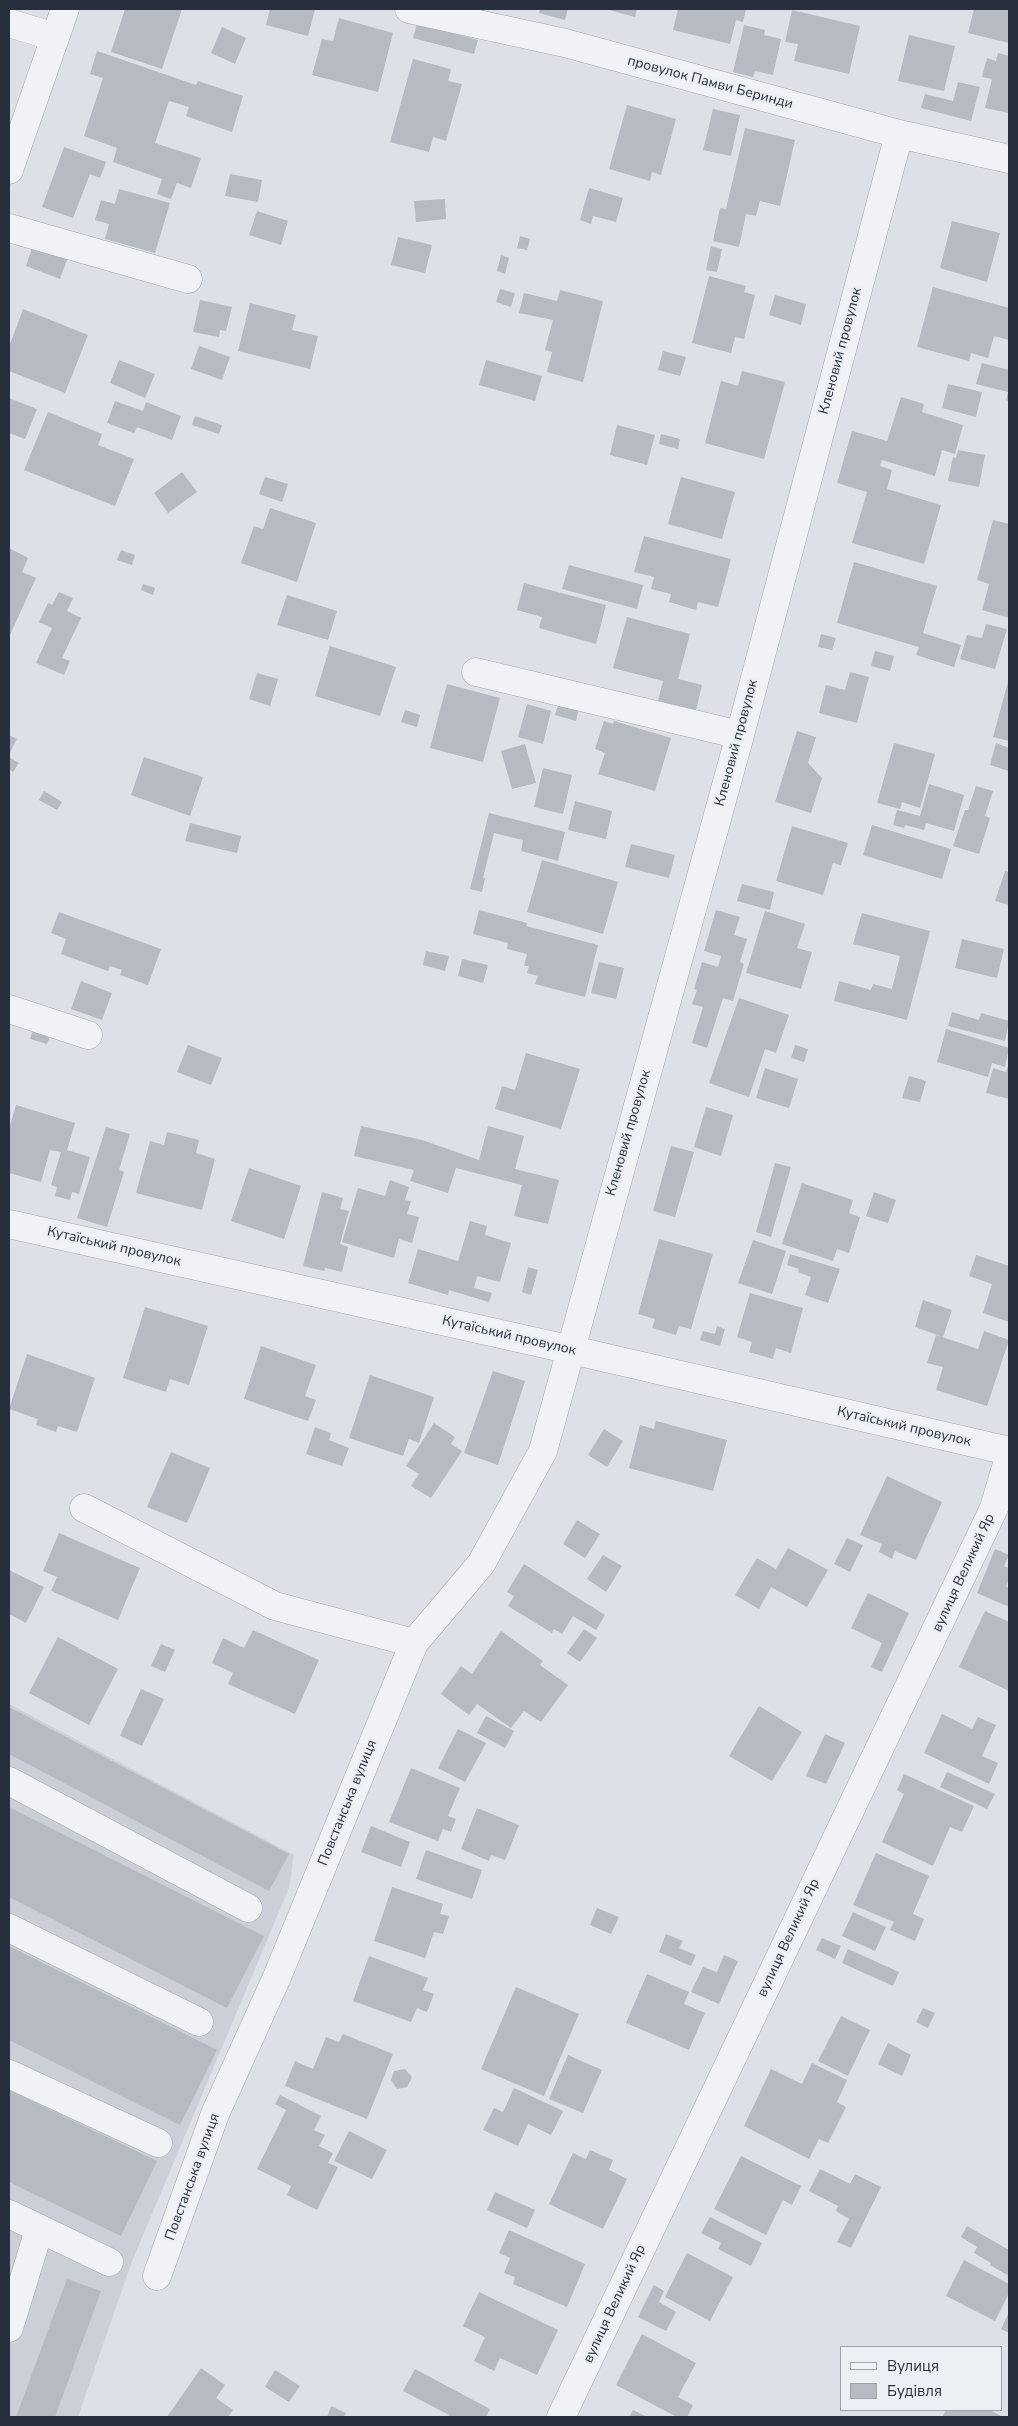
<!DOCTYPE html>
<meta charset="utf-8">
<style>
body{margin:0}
#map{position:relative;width:1018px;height:2426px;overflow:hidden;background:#dde1e7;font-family:"Nunito Sans",sans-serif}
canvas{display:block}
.frame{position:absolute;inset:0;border:10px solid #272f3d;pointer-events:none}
.legend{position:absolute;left:840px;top:2346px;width:162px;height:65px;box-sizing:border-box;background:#ecf0f4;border:1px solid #9da3ab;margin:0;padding:6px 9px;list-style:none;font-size:15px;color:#272f3d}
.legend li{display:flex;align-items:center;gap:10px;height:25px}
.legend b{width:25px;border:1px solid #9da3ab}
</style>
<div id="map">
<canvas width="1018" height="2426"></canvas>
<div class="frame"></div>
<ul class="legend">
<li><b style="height:6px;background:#f0f2f5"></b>Вулиця</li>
<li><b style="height:14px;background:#b5bac3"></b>Будівля</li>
</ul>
</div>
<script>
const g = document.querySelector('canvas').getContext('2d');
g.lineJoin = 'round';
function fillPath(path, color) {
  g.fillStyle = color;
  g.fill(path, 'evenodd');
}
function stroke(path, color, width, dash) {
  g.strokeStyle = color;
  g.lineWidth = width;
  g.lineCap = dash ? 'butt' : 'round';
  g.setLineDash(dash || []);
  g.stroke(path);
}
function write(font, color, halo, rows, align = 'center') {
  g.font = font + ' "Nunito Sans",sans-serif';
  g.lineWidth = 5;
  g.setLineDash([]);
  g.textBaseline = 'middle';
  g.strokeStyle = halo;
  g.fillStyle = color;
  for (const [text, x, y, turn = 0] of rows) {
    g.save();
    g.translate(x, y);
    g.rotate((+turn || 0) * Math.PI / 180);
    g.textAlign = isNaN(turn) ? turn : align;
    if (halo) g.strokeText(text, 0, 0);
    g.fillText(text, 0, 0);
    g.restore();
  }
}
fillPath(new Path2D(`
 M9,1704L294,1855L289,1888L131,2264L78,2417H9Z`), '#cbd0d8');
fillPath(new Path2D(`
 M125,9H182L162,69L111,52Z
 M270,9H315L308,36L266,25Z
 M540,9H568L565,20L539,13Z
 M605,9H637L635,17Z
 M678,9H746L743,22L736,20L730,44L673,30Z
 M974,9H1009V43L968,33Z
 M792,10L860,26L849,74L794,61L798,44L785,42Z
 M339,18L393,33L378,92L312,75L322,39L333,41Z
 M417,24L478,40L474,54L413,38Z
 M744,25L765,30L764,35L781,39L773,75L755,71L753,77L733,72Z
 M222,27L246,38L235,64L211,53Z
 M909,35L955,46L944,91L898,81Z
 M97,51L196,85L198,81L243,96L232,132L186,116L189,107L169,101L155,143L201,158L191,188L177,183L171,199L157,194L162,179L113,162L117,148L84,136L103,78L90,74Z
 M998,53L1009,56V113L985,108L992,79L982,77L987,58L996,61Z
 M413,59L451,69L448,81L462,84L446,141L433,137L429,152L390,142Z
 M958,82L980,87L971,121L921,108L925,94L953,101Z
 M627,105L676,119L661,175L652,172L650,181L609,169Z
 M713,109L740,115L731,156L703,150Z
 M745,128L795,140L780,206L760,201L756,216L746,214L739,247L713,241L720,208L726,209Z
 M64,147L106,162L100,178L90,174L73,218L42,207Z
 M230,174L262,180L258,202L225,196Z
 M589,188L623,198L616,222L593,216L591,224L580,220Z
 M119,189L170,203L155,253L105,239L109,224L95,220L101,200L115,204Z
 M445,199L446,219L416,222L414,201Z
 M257,211L288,221L281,245L249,235Z
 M952,221L1000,233L987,282L940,268Z
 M520,236L530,239L527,250L517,248Z
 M398,237L432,245L425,273L391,265Z
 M33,245L68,257L60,279L26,266Z
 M711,246L722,249L717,272L706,270Z
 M501,255L509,258L505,274L497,271Z
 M709,276L746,286L744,292L755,295L744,339L735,337L731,353L692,343Z
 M933,287L1009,308V340L994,336L988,358L971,353L969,361L917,347Z
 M500,289L515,293L511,307L496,302Z
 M560,290L603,301L583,382L547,372L552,352L545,350L553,320L519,313L524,293L557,301Z
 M775,295L806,304L801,325L769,315Z
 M200,300L232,307L226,331L220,330L219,337L193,332Z
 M250,303L296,315L292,330L318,336L310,369L238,351Z
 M23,309L88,335L65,393L9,371V347Z
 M199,346L230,357L222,380L191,369Z
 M663,351L686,357L680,376L658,370Z
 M119,360L155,374L145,398L110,383Z
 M486,360L542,376L535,401L479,385Z
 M982,363L1009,370V401L1006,400L1008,392L976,384Z
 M742,371L785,382L764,459L705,443L721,381L738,386Z
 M948,384L982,392L976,417L942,408Z
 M901,397L924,404L922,412L963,425L955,454L942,450L935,476L882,460L880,466L892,470L887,489L941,505L924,564L852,543L867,492L837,483L852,431L887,441Z
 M9,398L37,409L25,439L9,433Z
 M115,401L143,411L146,402L181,416L172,440L137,427L134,433L107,423Z
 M48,412L102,434L98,445L134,459L115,506L24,470Z
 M195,416L222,425L219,434L192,425Z
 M617,425L655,435L647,465L610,455Z
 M661,434L680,439L678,449L659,444Z
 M958,450L985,455L979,487L948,481L953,457L956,458Z
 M182,472L197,492L168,513L154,493Z
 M265,477L288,484L282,502L259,494Z
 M681,477L735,492L722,539L668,524Z
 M270,508L316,523L297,582L241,563L254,526L263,529Z
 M993,520L1009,524V618L982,610L989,584L977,580Z
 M644,536L731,559L718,607L698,602L696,610L669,602L671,594L651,589L654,577L634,572Z
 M9,548L28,558L22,572L36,578L9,637Z
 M121,550L135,555L132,565L117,560Z
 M854,562L937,586L923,633L961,645L954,667L916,655L919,647L837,623Z
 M569,565L643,585L637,609L562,589Z
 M524,583L606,605L596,644L539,628L542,617L517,610Z
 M143,584L155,588L153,595L141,590Z
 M59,592L73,598L67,611L81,618L62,658L70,661L64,675L36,663L52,628L39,622L48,603L52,605Z
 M287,595L337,611L328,640L277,625Z
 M627,617L690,634L678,679L702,685L696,710L658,701L663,681L613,668Z
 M986,624L1007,629L995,669L960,659L967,635L982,638Z
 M821,634L836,638L832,650L818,647Z
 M330,646L396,667L380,716L315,696Z
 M875,651L894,656L890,671L871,666Z
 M850,672L869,677L857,723L819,713L826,685L845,690Z
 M257,673L278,679L270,706L249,699Z
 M1009,678V741L993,737Z
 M447,684L500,698L483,762L430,748Z
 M559,702L579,708L576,721L555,715Z
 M527,704L551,711L543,744L518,737Z
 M405,710L420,715L417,727L401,722Z
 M604,721L613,724L614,721L671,738L655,791L598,774L605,753L595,749Z
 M797,731L816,737L808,763L822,778L811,813L775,802Z
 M9,735L17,739L9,754Z
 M894,743L935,754L920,808L902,802L900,809L877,803Z
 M996,743L1009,748V771L990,765Z
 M525,744L536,783L512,789L501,751Z
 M9,757L19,763L13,772L9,769Z
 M144,757L203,777L190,816L131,795Z
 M543,768L572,775L563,814L534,807Z
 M929,784L964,795L954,831L926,823L924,830L905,825L904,828L893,825L897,810L920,816Z
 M976,786L993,791L985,816L990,818L979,854L953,846L965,810H968Z
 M44,791L62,802L57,810L39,800Z
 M575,801L612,811L606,839L568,830Z
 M489,813L565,832L558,861L521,851L523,840L494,833L483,878H485L482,892L470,889Z
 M190,823L241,836L237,853L185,841Z
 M872,825L951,849L942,879L863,855Z
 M792,826L848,843L841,865L833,863L823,895L776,881Z
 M631,844L675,855L669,878L625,867Z
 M542,860L618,882L603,934L527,912Z
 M1005,871L1009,872V905L995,901Z
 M742,884L774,892L770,910L737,901Z
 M479,910L527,923L526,926L598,945L585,997L535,984L538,976L527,973L529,966H524L527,954L507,949L508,943L473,934Z
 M716,910L740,917L734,935L747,939L740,962L744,964L733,1001L723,998L707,1048L692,1043L703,1007L692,1004L697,990L694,989L702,962L718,967L721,956L704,951Z
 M765,911L805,924L797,948L812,952L801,989L746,973Z
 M59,912L161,949L148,985L120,975L122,970L110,966L108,971L61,954L66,939L51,933Z
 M862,913L930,931L907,1020L834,1001L839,981L871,990L873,984L892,989L900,956L853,944Z
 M962,939L1004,949L997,978L955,968Z
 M426,951L449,956L445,971L423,965Z
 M462,959L488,965L483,983L458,976Z
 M599,962L624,968L616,999L591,993Z
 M81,981L112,993L102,1020L71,1009Z
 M739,998L789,1015L776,1053L765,1049L749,1097L709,1083Z
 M952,1012L979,1020L981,1013L1009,1021L1005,1041L948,1026Z
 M34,1027L51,1034L47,1044L30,1039Z
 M946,1029L1009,1048L1005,1067L992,1063L988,1077L937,1062Z
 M188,1045L222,1058L211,1085L177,1072Z
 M795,1045L808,1049L804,1062L791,1058Z
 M526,1053L580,1069L561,1129L495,1109L502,1086L515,1090Z
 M1009,1063V1099L986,1093L993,1068L1006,1072Z
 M765,1068L798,1079L789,1108L756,1098Z
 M909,1076L926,1081L920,1102L902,1098Z
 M16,1105L75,1123L67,1150L90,1157L79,1194L72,1192L70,1200L55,1196L57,1187L51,1185L61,1152L50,1150L41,1182L9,1173V1129Z
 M706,1107L733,1115L721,1156L694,1147Z
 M361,1126L422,1140L479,1160L488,1126L524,1136L515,1169L559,1180L548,1224L514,1216L522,1185L456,1168L448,1193L410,1181L414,1170L354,1156Z
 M106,1127L130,1134L119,1170L124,1172L107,1227L77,1218Z
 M167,1132L199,1140L196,1153L215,1159L202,1210L136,1193L150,1141L164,1145Z
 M671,1146L694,1152L675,1217L653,1211Z
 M775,1163L791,1167L771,1237L756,1232Z
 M249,1168L301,1186L284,1239L231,1221Z
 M390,1180L409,1187L405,1200L411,1201L407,1214L419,1217L412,1243L399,1239L394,1258L342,1242L358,1188L385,1196Z
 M802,1183L853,1200L849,1213L860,1217L849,1253L837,1249L833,1261L782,1244Z
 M322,1192L343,1198L340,1209L349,1211L340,1244L348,1247L342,1272L325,1268L324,1271L303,1266Z
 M874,1192L896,1200L888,1223L866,1216Z
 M470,1221L487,1226L485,1235L511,1243L500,1282L477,1276L474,1288L492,1293L489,1302L449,1290L448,1295L408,1283L418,1249L458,1261Z
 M659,1239L713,1254L691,1329L679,1326L676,1335L652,1328L655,1319L638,1314Z
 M753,1240L786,1251L772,1294L738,1283Z
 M790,1254L840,1269L828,1303L805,1295L811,1277L798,1272L799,1269L787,1265Z
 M976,1255L1009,1266V1322L983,1313L992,1284L969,1276Z
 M528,1267L538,1270L531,1295L522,1292Z
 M750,1293L803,1308L791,1353L776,1348L773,1359L749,1352L752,1342L737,1337Z
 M923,1300L952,1310L943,1337L915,1327Z
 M145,1307L208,1326L189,1385L170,1379L166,1392L123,1378Z
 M717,1326L725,1329L720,1346L700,1340L703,1331L715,1334Z
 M984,1331L1009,1340L987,1406L936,1390L943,1367L927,1363L936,1335L978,1349Z
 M261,1346L316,1365L305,1396L316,1400L308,1421L244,1399Z
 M27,1354L95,1378L77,1432L58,1426L56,1432L36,1425L38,1419L9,1409Z
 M493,1371L525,1381L498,1465L464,1453Z
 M370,1375L434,1397L419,1443L409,1439L403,1456L349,1438Z
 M656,1421L727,1440L713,1491L629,1468L640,1425L654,1429Z
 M434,1423L455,1437L451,1444L462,1451L431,1498L411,1486L419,1474L406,1466Z
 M315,1427L331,1433L329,1440L349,1448L342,1466L306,1454Z
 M604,1429L623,1441L607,1467L588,1455Z
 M171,1452L210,1468L187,1523L147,1507Z
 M887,1476L942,1502L916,1560L895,1551L892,1559L879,1552L882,1544L860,1535Z
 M577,1520L600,1534L585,1558L563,1544Z
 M59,1533L140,1568L118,1620L51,1591L57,1577L43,1571Z
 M847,1538L863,1545L850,1572L834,1564Z
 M788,1548L828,1570L807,1607L771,1587L759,1609L735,1595L757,1558L776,1569Z
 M995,1549L1009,1555L1004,1566L1009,1568V1578L1006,1587L1009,1588V1607L977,1593Z
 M603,1555L622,1566L606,1592L587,1579Z
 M524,1564L605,1615L596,1630L573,1616L562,1634L554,1629L552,1633L508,1606L514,1596L507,1592Z
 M9,1570L44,1587L26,1623L9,1614Z
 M868,1593L909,1613L882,1672L871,1667L882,1643L851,1628Z
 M985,1611L1009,1622V1691L959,1667Z
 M584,1629L597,1638L580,1662L567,1653Z
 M253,1630L319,1660L295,1714L228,1684L233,1673L212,1663L223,1638L244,1648Z
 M501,1631L543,1661L540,1665L568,1685L541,1722L524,1711L511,1728L477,1704L469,1715L441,1694L461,1666L472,1674Z
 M58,1637L118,1669L89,1725L29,1693Z
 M161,1644L175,1650L165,1672L151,1666Z
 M141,1689L164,1699L142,1746L120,1736Z
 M759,1706L802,1732L772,1781L729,1756Z
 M9,1707L289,1854L269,1891L9,1754Z
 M942,1714L972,1729L978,1717L996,1725L982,1756L998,1763L989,1784L924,1753Z
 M486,1716L514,1731L505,1748L477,1733Z
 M458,1729L486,1743L465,1782L438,1768Z
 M825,1734L845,1743L826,1784L806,1776Z
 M411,1768L460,1788L448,1816L456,1819L451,1832L443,1829L438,1841L389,1822Z
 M947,1772L995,1794L987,1809L940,1787Z
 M904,1774L974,1806L962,1832L950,1827L933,1866L882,1842L904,1794L897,1790Z
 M9,1807L264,1936L227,2008L9,1897Z
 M477,1808L519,1825L505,1860L491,1855L489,1861L461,1849Z
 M371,1826L410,1842L401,1867L361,1852Z
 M426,1850L482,1870L472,1899L416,1879Z
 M876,1853L929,1876L913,1914L924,1919L915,1941L890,1930L894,1922L853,1905Z
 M392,1887L443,1904L440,1914L449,1916L443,1934L434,1932L425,1958L374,1941Z
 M597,1908L619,1917L611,1934L590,1925Z
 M853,1912L886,1927L875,1951L842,1936Z
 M666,1934L683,1941L679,1948L696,1955L691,1966L659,1952Z
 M822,1938L841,1946L835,1959L816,1950Z
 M9,1946L217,2050L180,2125L9,2040Z
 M848,1949L899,1972L893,1986L842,1963Z
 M724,1955L738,1961L719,2004L691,1992L703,1967L717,1972Z
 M369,1956L428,1978L423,1990L434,1994L427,2012L417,2008L411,2022L353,2001Z
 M647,1974L689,1992L684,2004L705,2013L689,2050L626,2023Z
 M516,1987L579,2014L544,2096L481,2069Z
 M923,2008L935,2013L928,2028L916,2022Z
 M841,2016L870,2030L848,2076L818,2061Z
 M343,2034L393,2054L367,2119L285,2086L295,2061L313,2069L326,2037L339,2042Z
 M888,2043L911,2055L902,2076L878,2064Z
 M568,2055L602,2070L583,2113L549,2099Z
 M812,2063L847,2080L837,2102L846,2107L828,2143L819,2139L809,2159L744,2126L771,2069L802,2084Z
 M405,2069L412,2077L407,2087L397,2089L391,2080L394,2071Z
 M514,2088L563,2111L551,2135L528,2124L518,2146L483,2130L494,2108L503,2112Z
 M9,2090L157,2161L121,2236L9,2182Z
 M280,2095L321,2116L314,2130L325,2135L319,2146L333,2153L328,2163L338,2167L317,2210L287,2195L291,2186L257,2169L286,2110L275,2104Z
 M349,2131L387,2150L372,2179L334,2161Z
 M590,2150L613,2160L609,2170L627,2179L603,2229L549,2204L573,2153L586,2159Z
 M741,2156L801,2186L792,2205L783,2200L766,2235L714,2209Z
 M820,2169L850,2184L855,2174L881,2187L851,2248L837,2242L849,2219L836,2211L838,2206L809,2191Z
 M495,2192L535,2210L527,2228L487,2210Z
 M710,2217L762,2243L751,2266L718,2249L721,2243L701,2233Z
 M967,2226L1009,2250V2276L990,2265L991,2263L974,2253L977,2247L961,2237Z
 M509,2230L585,2264L567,2307L513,2284L515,2277L504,2273L510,2258L499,2253Z
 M687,2253L733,2277L710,2321L665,2297Z
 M964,2260L1009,2284V2293L995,2321L946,2296Z
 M67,2279L101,2291L55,2417H16Z
 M654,2285L664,2291L659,2302L676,2312L666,2331L638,2317Z
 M479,2292L558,2330L537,2375L500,2358L494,2371L474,2361L485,2337L463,2326Z
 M1009,2312V2333L1001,2329Z
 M642,2334L696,2363L678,2397L693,2405L687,2417H677L616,2385Z
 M201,2368L225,2385L216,2398L233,2410L228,2417H167Z
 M415,2369L490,2409L486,2417H447L449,2415L403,2391Z
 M275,2370L300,2386L289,2402L265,2387Z
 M331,2406L346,2413L344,2417H327Z
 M633,2410L647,2417H629Z
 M946,2410H990L1003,2417H942Z`), '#b5bac3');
const minor = new Path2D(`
 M409,9L565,43L899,134L1009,159
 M9,23L55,37
 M9,170L65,9
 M9,228L188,279
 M476,672L740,735
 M9,1009L88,1035
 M9,1224L572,1350L1009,1451
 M84,1508L275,1606L414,1643
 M9,1781L248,1908
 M9,1928L199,2022
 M9,2074L158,2143
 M9,2214L109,2262
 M157,2276L215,2114L277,1977L414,1643L481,1564L543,1451L740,735L899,134
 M9,2328L39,2230
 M561,2417L994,1508L1009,1457`);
stroke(minor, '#a3a8b1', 29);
stroke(minor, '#f0f2f5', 28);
write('14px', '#272f3d', '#ecf0f4', [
 ["провулок Памви Беринди",710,83,15],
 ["Кленовий провулок",841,351,-75],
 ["Кленовий провулок",737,743,-75],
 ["Кленовий провулок",629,1133,-74],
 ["Кутаїський провулок",114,1247,13],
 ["Кутаїський провулок",509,1336,13],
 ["Кутаїський провулок",904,1427,13],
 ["вулиця Великий Яр",964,1573,-65],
 ["Повстанська вулиця",348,1803,-68],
 ["вулиця Великий Яр",789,1938,-65],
 ["Повстанська вулиця",193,2177,-70],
 ["вулиця Великий Яр",615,2304,-65]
]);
</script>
